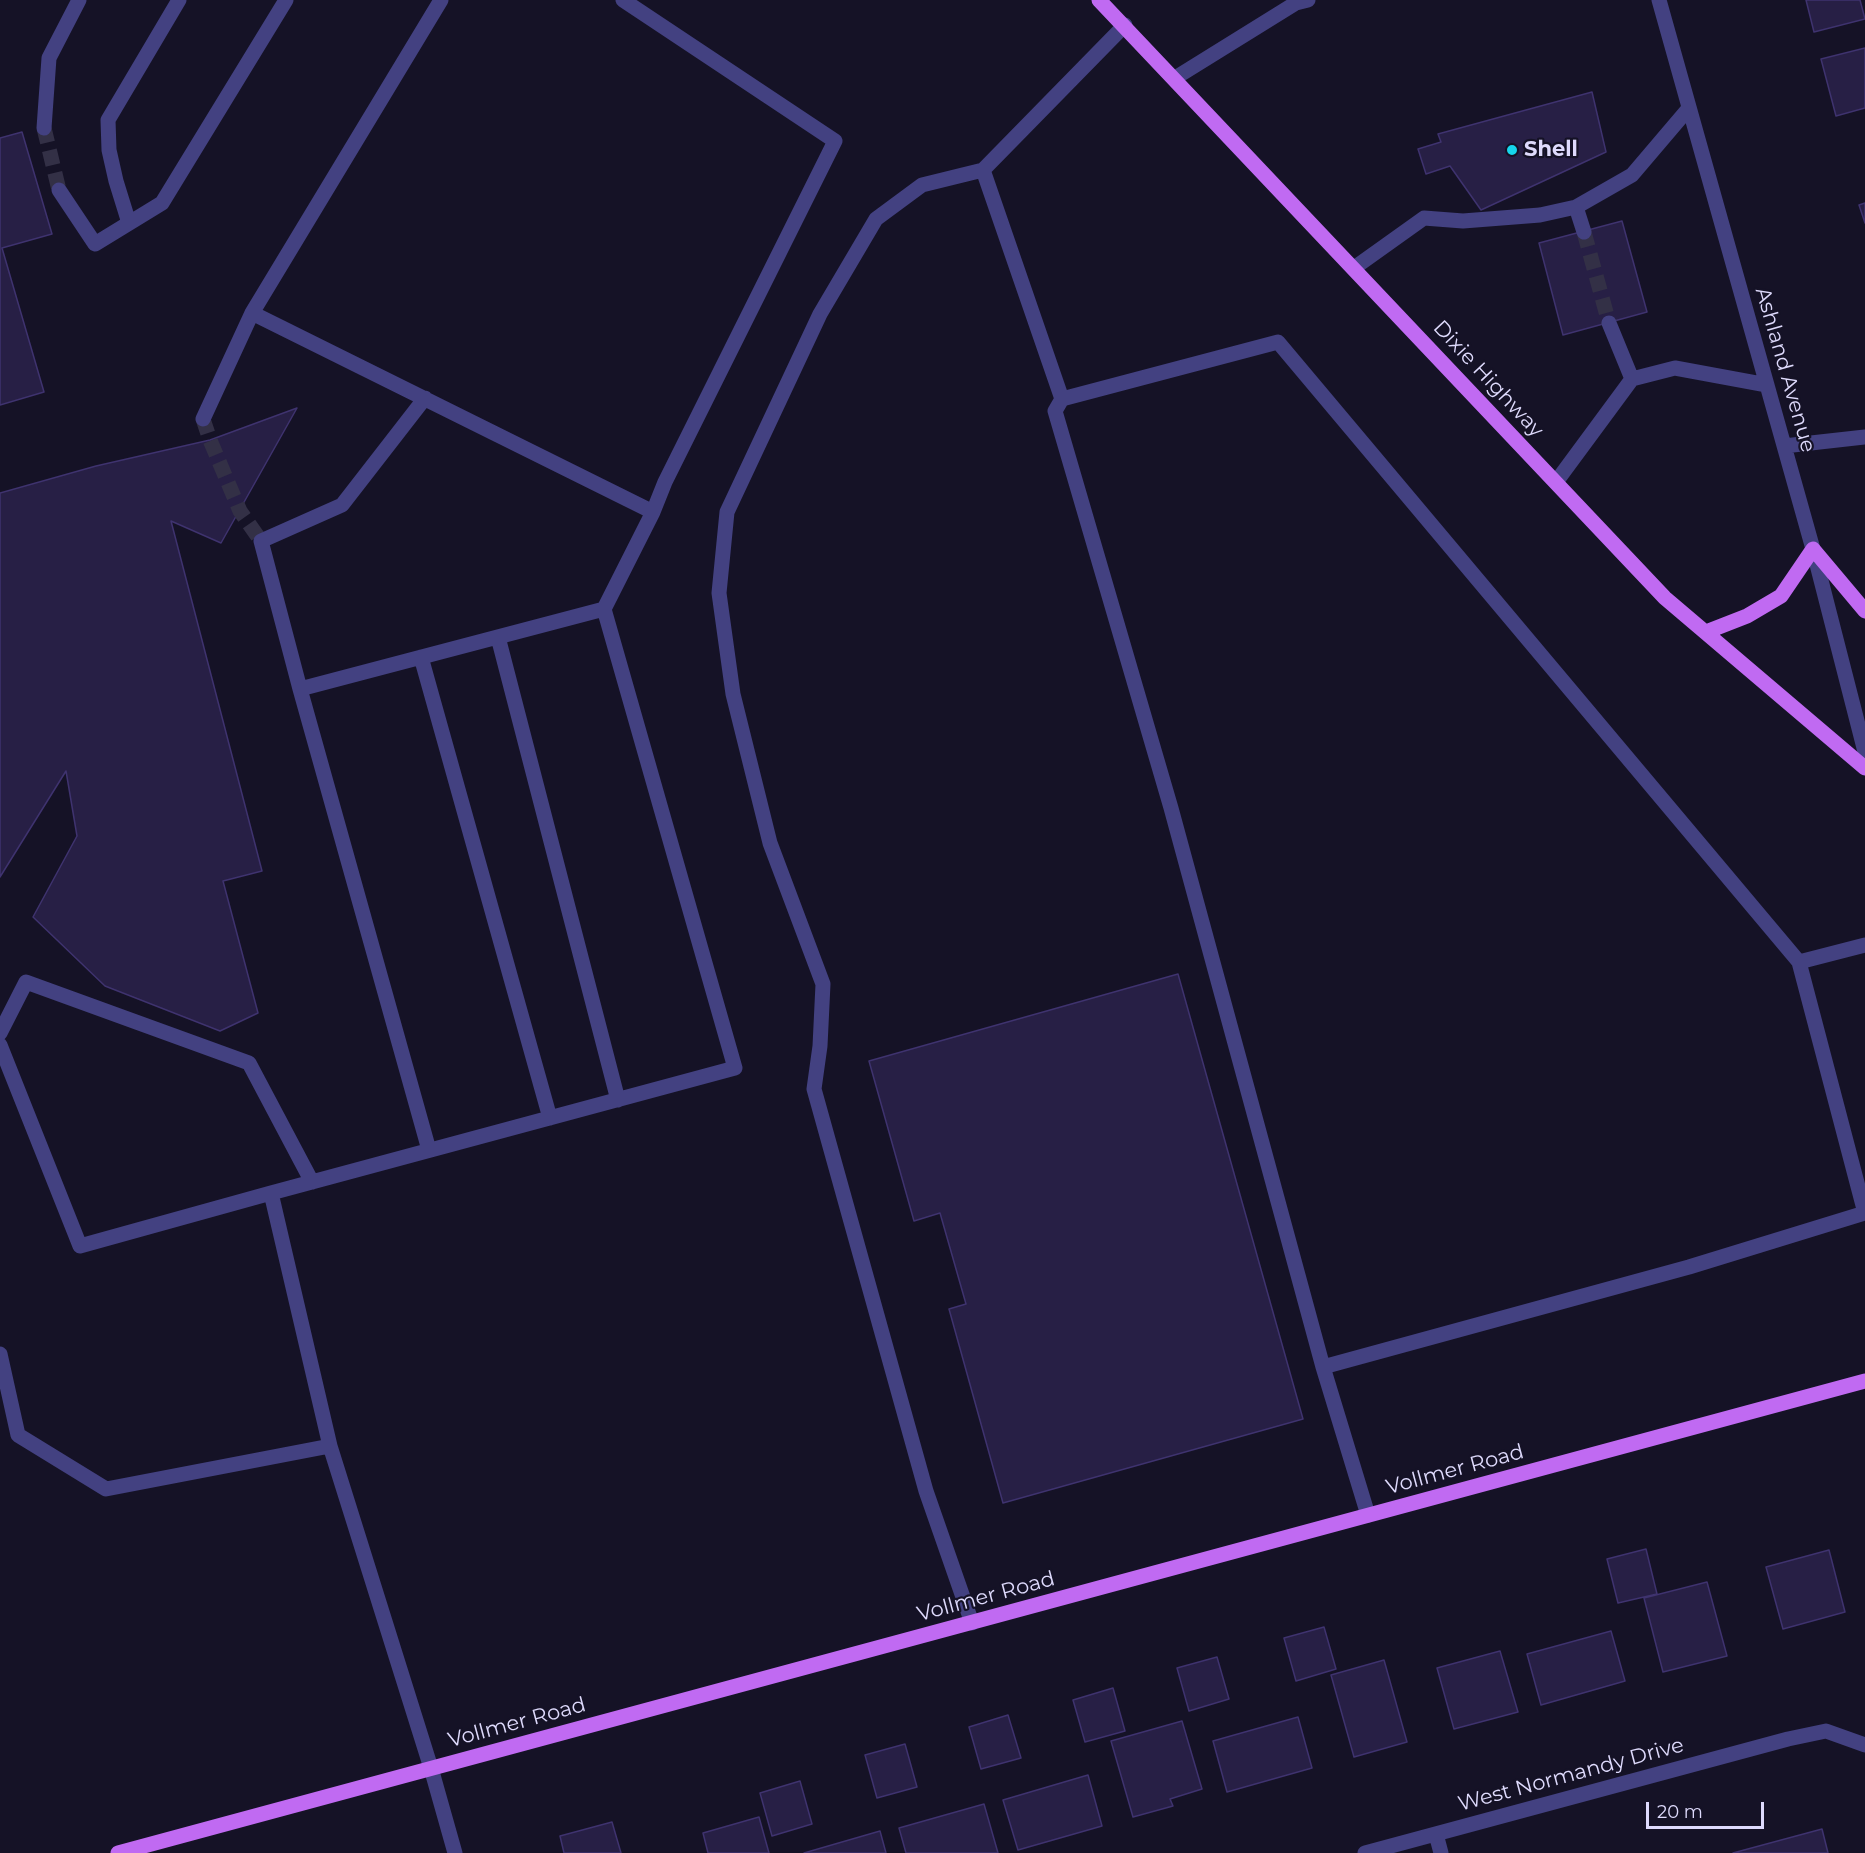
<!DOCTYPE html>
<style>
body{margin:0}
#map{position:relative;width:1865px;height:1853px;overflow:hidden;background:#151226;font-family:Montserrat,sans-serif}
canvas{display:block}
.scale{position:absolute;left:1646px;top:1802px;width:118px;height:27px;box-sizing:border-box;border:3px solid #dedafc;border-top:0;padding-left:8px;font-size:18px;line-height:21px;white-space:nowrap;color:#dedafc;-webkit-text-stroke:4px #151226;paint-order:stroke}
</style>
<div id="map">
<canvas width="1865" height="1853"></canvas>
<div class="scale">20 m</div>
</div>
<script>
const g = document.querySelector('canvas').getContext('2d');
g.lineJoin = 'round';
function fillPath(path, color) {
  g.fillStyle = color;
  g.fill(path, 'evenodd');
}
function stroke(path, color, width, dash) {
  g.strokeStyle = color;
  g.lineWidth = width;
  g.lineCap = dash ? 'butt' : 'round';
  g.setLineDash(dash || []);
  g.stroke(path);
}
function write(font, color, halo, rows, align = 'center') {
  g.font = font + ' Montserrat,sans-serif';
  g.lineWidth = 4.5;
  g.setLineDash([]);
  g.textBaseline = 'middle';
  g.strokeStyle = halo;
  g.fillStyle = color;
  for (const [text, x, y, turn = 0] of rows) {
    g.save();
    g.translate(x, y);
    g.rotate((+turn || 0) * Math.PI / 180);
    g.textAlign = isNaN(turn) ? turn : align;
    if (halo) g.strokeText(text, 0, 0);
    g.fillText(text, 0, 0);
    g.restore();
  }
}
const building = new Path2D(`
 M1806,0H1860L1865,19L1814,32Z
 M1865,48V108L1836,116L1821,59Z
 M1592,92L1606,152L1481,210L1450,166L1426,174L1418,149L1441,142L1438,134Z
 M22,132L52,234L2,248L44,392L0,405V138Z
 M1865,203V223L1859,205Z
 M1622,221L1647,312L1563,335L1539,243Z
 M297,408L221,543L171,521L262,871L223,881L258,1013L220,1031L105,986L33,917L77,836L66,771L0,877V493L96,466L210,440Z
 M1178,974L1303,1419L1003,1503L949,1309L966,1304L940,1213L914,1221L869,1061Z
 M1646,1549L1657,1594L1618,1603L1607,1559Z
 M1829,1550L1845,1612L1783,1629L1766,1567Z
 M1707,1582L1727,1656L1663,1672L1644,1598Z
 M1324,1627L1336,1669L1296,1681L1284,1638Z
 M1611,1631L1625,1681L1541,1705L1527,1654Z
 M1500,1651L1518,1712L1454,1729L1437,1668Z
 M1217,1657L1229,1699L1189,1711L1177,1668Z
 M1384,1660L1407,1742L1354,1757L1331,1675Z
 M1113,1688L1125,1731L1085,1742L1073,1700Z
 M1008,1715L1021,1758L981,1769L969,1727Z
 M1298,1717L1312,1768L1227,1792L1213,1741Z
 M1182,1721L1202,1789L1170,1799L1173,1806L1133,1817L1111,1741Z
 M905,1744L917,1787L877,1798L865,1755Z
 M1088,1775L1102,1826L1018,1850L1003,1800Z
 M800,1781L812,1824L772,1836L760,1793Z
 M984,1804L998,1853H906L899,1828Z
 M759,1817L769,1853H708L703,1833Z
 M612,1822L621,1853H564L560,1836Z
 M1822,1829L1828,1853H1733Z
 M880,1831L886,1853H804Z`);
fillPath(building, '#271f45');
stroke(building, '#3f336f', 1.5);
stroke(new Path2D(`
 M44,128L59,190
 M1584,232L1609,323
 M203,419L210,440L240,511L261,541`), '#333046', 15, [15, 8]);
stroke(new Path2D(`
 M1659,0L1813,549L1865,752
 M1125,25L983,170L1062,399L1278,342L1799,962L1865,945
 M1175,78L1296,3L1308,0
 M44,128L49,58L79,0
 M59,190L95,244L162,203L286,0
 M1576,207L1584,232
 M129,223L116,181L109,150L108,120L179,0
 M1354,268L1424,218L1463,221L1540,215L1576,207L1632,175L1689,108
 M252,313L653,512
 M1609,323L1632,379L1675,368L1767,385
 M425,398L342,505L261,541L300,689L429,1150
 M1062,399L1055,411L1171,808L1323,1367L1368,1515
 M203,419L252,313L441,0
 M1784,446L1865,437
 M1556,482L1632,379
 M498,637L618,1100
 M421,657L550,1118
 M300,689L604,609
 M0,1033L26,982L249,1063L312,1182
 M0,1045L80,1246L271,1193
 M0,1354L18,1435L106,1489L330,1446L431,1768L455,1853
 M1323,1367L1689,1267L1865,1213L1799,962
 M330,1446L271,1193L735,1068L604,609L653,512L665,482L835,141L623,0
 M972,1623L926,1491L814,1089L820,1046L823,984L770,843L733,694L719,593L727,512L820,314L876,219L922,185L983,170
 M1436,1834L1441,1853
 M1365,1853L1788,1739L1826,1731L1865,1745`), '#434181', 15);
stroke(new Path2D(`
 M1099,0L1665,598L1865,768
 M1706,632L1747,616L1781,596L1813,549L1865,611
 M118,1853L1865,1381`), '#c06af2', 15);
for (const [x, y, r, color] of [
 [1512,150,6,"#16d5eb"]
]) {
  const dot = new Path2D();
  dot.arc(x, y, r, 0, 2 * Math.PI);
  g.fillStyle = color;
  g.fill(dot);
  stroke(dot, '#151226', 2);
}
write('bold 21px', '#dedafc', '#151226', [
 ["Shell",1524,150]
], 'left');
write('21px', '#dedafc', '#151226', [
 ["Ashland Avenue",1785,370,74],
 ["Dixie Highway",1488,379,47],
 ["Vollmer Road",1455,1470,-15],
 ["Vollmer Road",986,1597,-15],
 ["Vollmer Road",517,1723,-15],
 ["West Normandy Drive",1571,1775,-15]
]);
</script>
